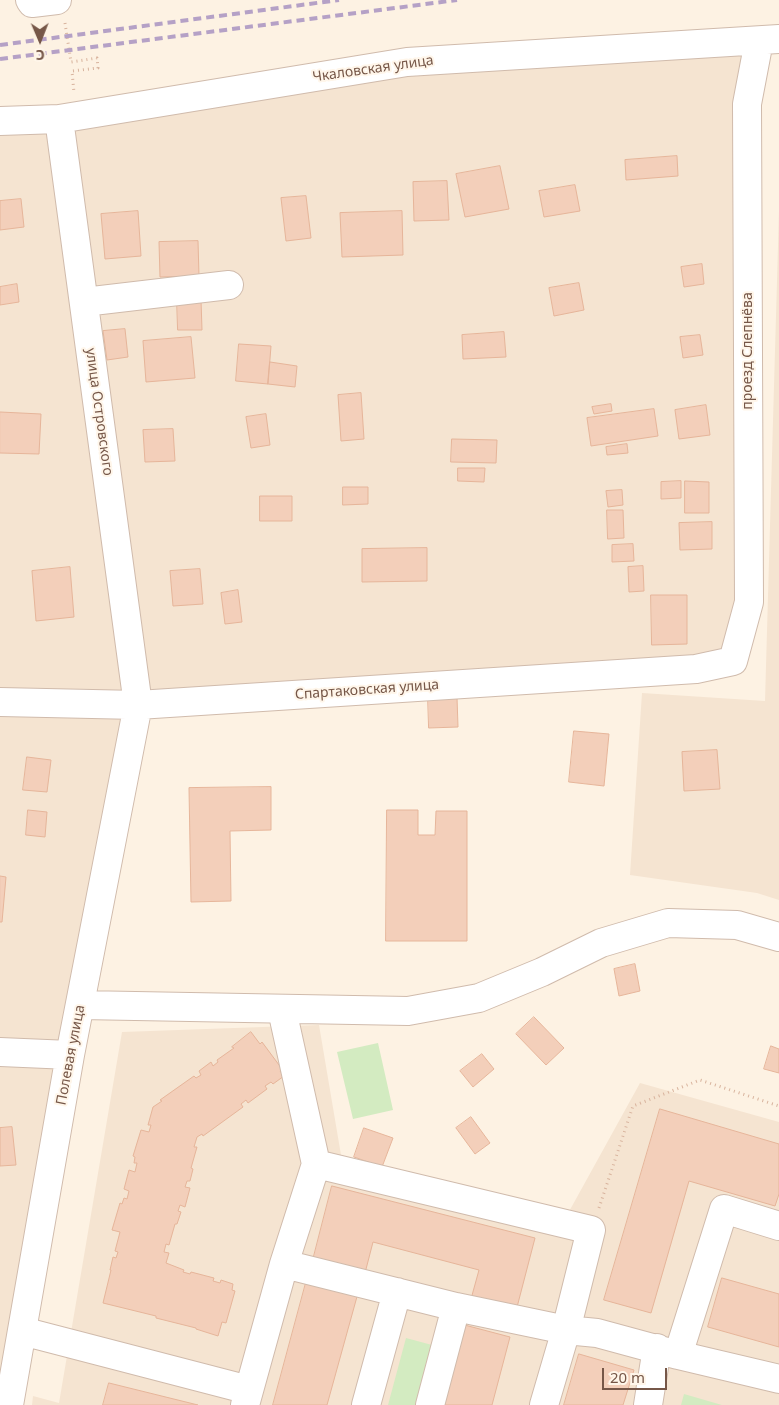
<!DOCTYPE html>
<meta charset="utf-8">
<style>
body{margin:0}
#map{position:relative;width:779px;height:1405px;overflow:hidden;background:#fdf2e3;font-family:"Noto Sans",sans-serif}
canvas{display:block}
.north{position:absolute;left:15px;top:15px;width:50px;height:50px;-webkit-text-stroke:4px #fff6ea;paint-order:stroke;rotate:179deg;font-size:14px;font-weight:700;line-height:20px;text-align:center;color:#765748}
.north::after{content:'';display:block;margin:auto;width:18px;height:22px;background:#765748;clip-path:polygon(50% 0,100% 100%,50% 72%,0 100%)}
.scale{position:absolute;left:602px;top:1368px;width:65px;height:22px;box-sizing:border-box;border:2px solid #765748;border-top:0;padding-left:6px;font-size:15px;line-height:18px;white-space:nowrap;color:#765748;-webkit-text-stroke:4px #fff6ea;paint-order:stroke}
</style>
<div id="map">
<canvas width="779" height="1405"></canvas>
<div class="north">С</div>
<div class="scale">20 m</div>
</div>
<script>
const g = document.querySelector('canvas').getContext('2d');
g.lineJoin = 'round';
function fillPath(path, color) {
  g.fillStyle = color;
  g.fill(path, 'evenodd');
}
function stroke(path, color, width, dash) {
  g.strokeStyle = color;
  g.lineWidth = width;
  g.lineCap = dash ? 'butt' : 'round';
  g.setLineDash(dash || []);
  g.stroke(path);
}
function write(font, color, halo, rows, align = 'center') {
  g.font = font + ' "Noto Sans",sans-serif';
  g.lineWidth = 4;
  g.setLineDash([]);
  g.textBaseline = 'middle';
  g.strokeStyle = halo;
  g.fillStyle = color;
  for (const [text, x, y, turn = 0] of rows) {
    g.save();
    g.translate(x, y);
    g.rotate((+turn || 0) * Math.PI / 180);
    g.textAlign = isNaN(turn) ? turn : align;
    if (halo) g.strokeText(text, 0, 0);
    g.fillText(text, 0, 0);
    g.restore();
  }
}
fillPath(new Path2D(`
 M759,41L749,602L733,661L138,705L0,1405V121L407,62Z
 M779,211V900L757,893L630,875L642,693L765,701Z
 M319,1025L341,1155L566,1217L640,1083L779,1122V1405H32L33,1396L59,1403L122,1032Z`), '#f5e4d1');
fillPath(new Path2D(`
 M378,1043L393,1110L353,1119L337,1052Z
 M406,1338L432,1345L415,1405H388Z
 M684,1394L722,1405H681Z`), '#d3ebc1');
const building = new Path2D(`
 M677,156L678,176L626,180L625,160Z
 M500,166L509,209L465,217L456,174Z
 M447,181L449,220L414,221L413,182Z
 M575,185L580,211L544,217L539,191Z
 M306,196L311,238L286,241L281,198Z
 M21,199L24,227L0,230V201Z
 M138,211L141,256L105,259L101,214Z
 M402,211L403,255L342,257L340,213Z
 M198,241L199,276L160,277L159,242Z
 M702,264L704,284L684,287L681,267Z
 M579,283L584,310L554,316L549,288Z
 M17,284L19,302L0,305V287Z
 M177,300H201L202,330H178Z
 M125,329L128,357L107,360L103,331Z
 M504,332L506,357L463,359L462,335Z
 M700,335L703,355L683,358L680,337Z
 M191,337L195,378L146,382L143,341Z
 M239,344L271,346L268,384L236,381Z
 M270,362L297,366L295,387L268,384Z
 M361,393L364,439L341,441L338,395Z
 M611,404L612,411L594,414L592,407Z
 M706,405L710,435L679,439L675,410Z
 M654,409L658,436L591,446L587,418Z
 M0,412L41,414L39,454L0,453Z
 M266,414L270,445L251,448L246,417Z
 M173,429L175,461L145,462L143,430Z
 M452,439L497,440L496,463L451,462Z
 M627,444L628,453L607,455L606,447Z
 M458,468H485L484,482L458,481Z
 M681,481V498L661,499V482Z
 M685,481L709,482V513H685Z
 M343,487H368V504L343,505Z
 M622,490L623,505L608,507L606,491Z
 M260,496H292V521H260Z
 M607,510H623L624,538L608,539Z
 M712,522V549L680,550L679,523Z
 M633,544L634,561L612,562V545Z
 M427,548V581L362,582V549Z
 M643,566L644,591L629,592L628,567Z
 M70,567L74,617L36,621L32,571Z
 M200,569L203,604L173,606L170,571Z
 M238,590L242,622L225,624L221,593Z
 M651,595H687V644L652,645Z
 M428,697H457L458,727L429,728Z
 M574,731L609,734L604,786L569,782Z
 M717,750L720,789L684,791L682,752Z
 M27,757L51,760L47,792L23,790Z
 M271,787V830L230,831L231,901L191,902L189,788Z
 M28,810L47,812L45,837L26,835Z
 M387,810H418V835H435L436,811H467V941H386Z
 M0,876L6,877L2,922H0Z
 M635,964L640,991L619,996L614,969Z
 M534,1017L564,1048L546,1065L516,1034Z
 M251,1032L260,1044L262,1042L282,1069L280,1071L284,1076L273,1084L271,1082L265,1086L267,1089L248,1103L246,1100L241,1104L243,1107L203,1136L202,1134L197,1137L194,1147H197L191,1168L193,1169L190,1181H187L185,1187L190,1188L185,1207L180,1205L178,1211L181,1212L177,1224H175L169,1245L166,1244L164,1252L169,1253L166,1263L184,1270L183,1272L190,1274L191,1272L214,1278L213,1281L220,1283L221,1280L233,1284L232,1290L235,1291L226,1323L222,1322L218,1336L196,1329V1328L156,1318V1316L103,1303L111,1270H110L113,1257L116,1258L118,1252L115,1251L120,1232L112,1230L120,1203L122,1204L124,1198L127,1199L129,1191L124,1189L129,1170L135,1172L137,1163H134L135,1157L133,1156L141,1130L149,1132L151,1125H148L153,1107L162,1101L160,1100L194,1076L196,1078L201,1075L199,1071L211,1062L213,1066L218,1062L217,1060L234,1048L232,1047Z
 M771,1046L779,1049V1073L764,1069Z
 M482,1054L494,1069L473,1087L460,1071Z
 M660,1109L779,1144V1194L775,1206L689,1181L651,1313L604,1300Z
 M471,1117L490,1143L475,1154L456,1128Z
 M12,1127L16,1165L0,1166V1128Z
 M364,1128L393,1138L382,1167L354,1157Z
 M332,1186L535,1238L516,1311L471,1299L479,1270L373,1242L365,1273L313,1260Z
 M722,1278L779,1294V1347L708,1327Z
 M307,1279L358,1293L327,1405H273Z
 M457,1323L510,1337L492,1405H435Z
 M579,1354L634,1370L623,1405H564Z
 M109,1383L198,1405H103Z`);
fillPath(building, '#f3cfba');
stroke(building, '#e6b59a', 1);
const minor = new Path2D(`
 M30,0L32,3L57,0
 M0,121L59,119L407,62L779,39
 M84,302L229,285
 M0,702L138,705L696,669L733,661L749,602L747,104L759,41
 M81,1005L408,1011L479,998L542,972L601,943L668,923L737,925L779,937
 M0,1052L70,1055
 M316,1164L591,1230L566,1330L544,1405
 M284,1264L456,1307L566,1330L597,1333L678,1355L779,1379
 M22,1331L249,1390
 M678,1355L724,1209L779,1226
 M9,1405L70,1055L138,705L59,119
 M245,1405L284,1264L316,1164L282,1010
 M366,1405L397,1292
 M430,1405L456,1307
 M648,1405L657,1348`);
stroke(minor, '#d0bbac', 30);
stroke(new Path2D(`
 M65,23L71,62L97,58L98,68L72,71L74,93
 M599,1208L633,1106L700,1080L779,1106`), '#d8b39d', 3, [1, 4]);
stroke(minor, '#fff', 28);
stroke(new Path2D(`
 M0,45L339,0
 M0,59L457,0`), '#b5a1c6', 4, [8, 5]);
write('14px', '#765748', '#fff6ea', [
 ["Чкаловская улица",373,69,-8],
 ["проезд Слепнёва",748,351,-90],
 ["улица Островского",99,412,82],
 ["Спартаковская улица",367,690,-4],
 ["Полевая улица",71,1055,-79]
]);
</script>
